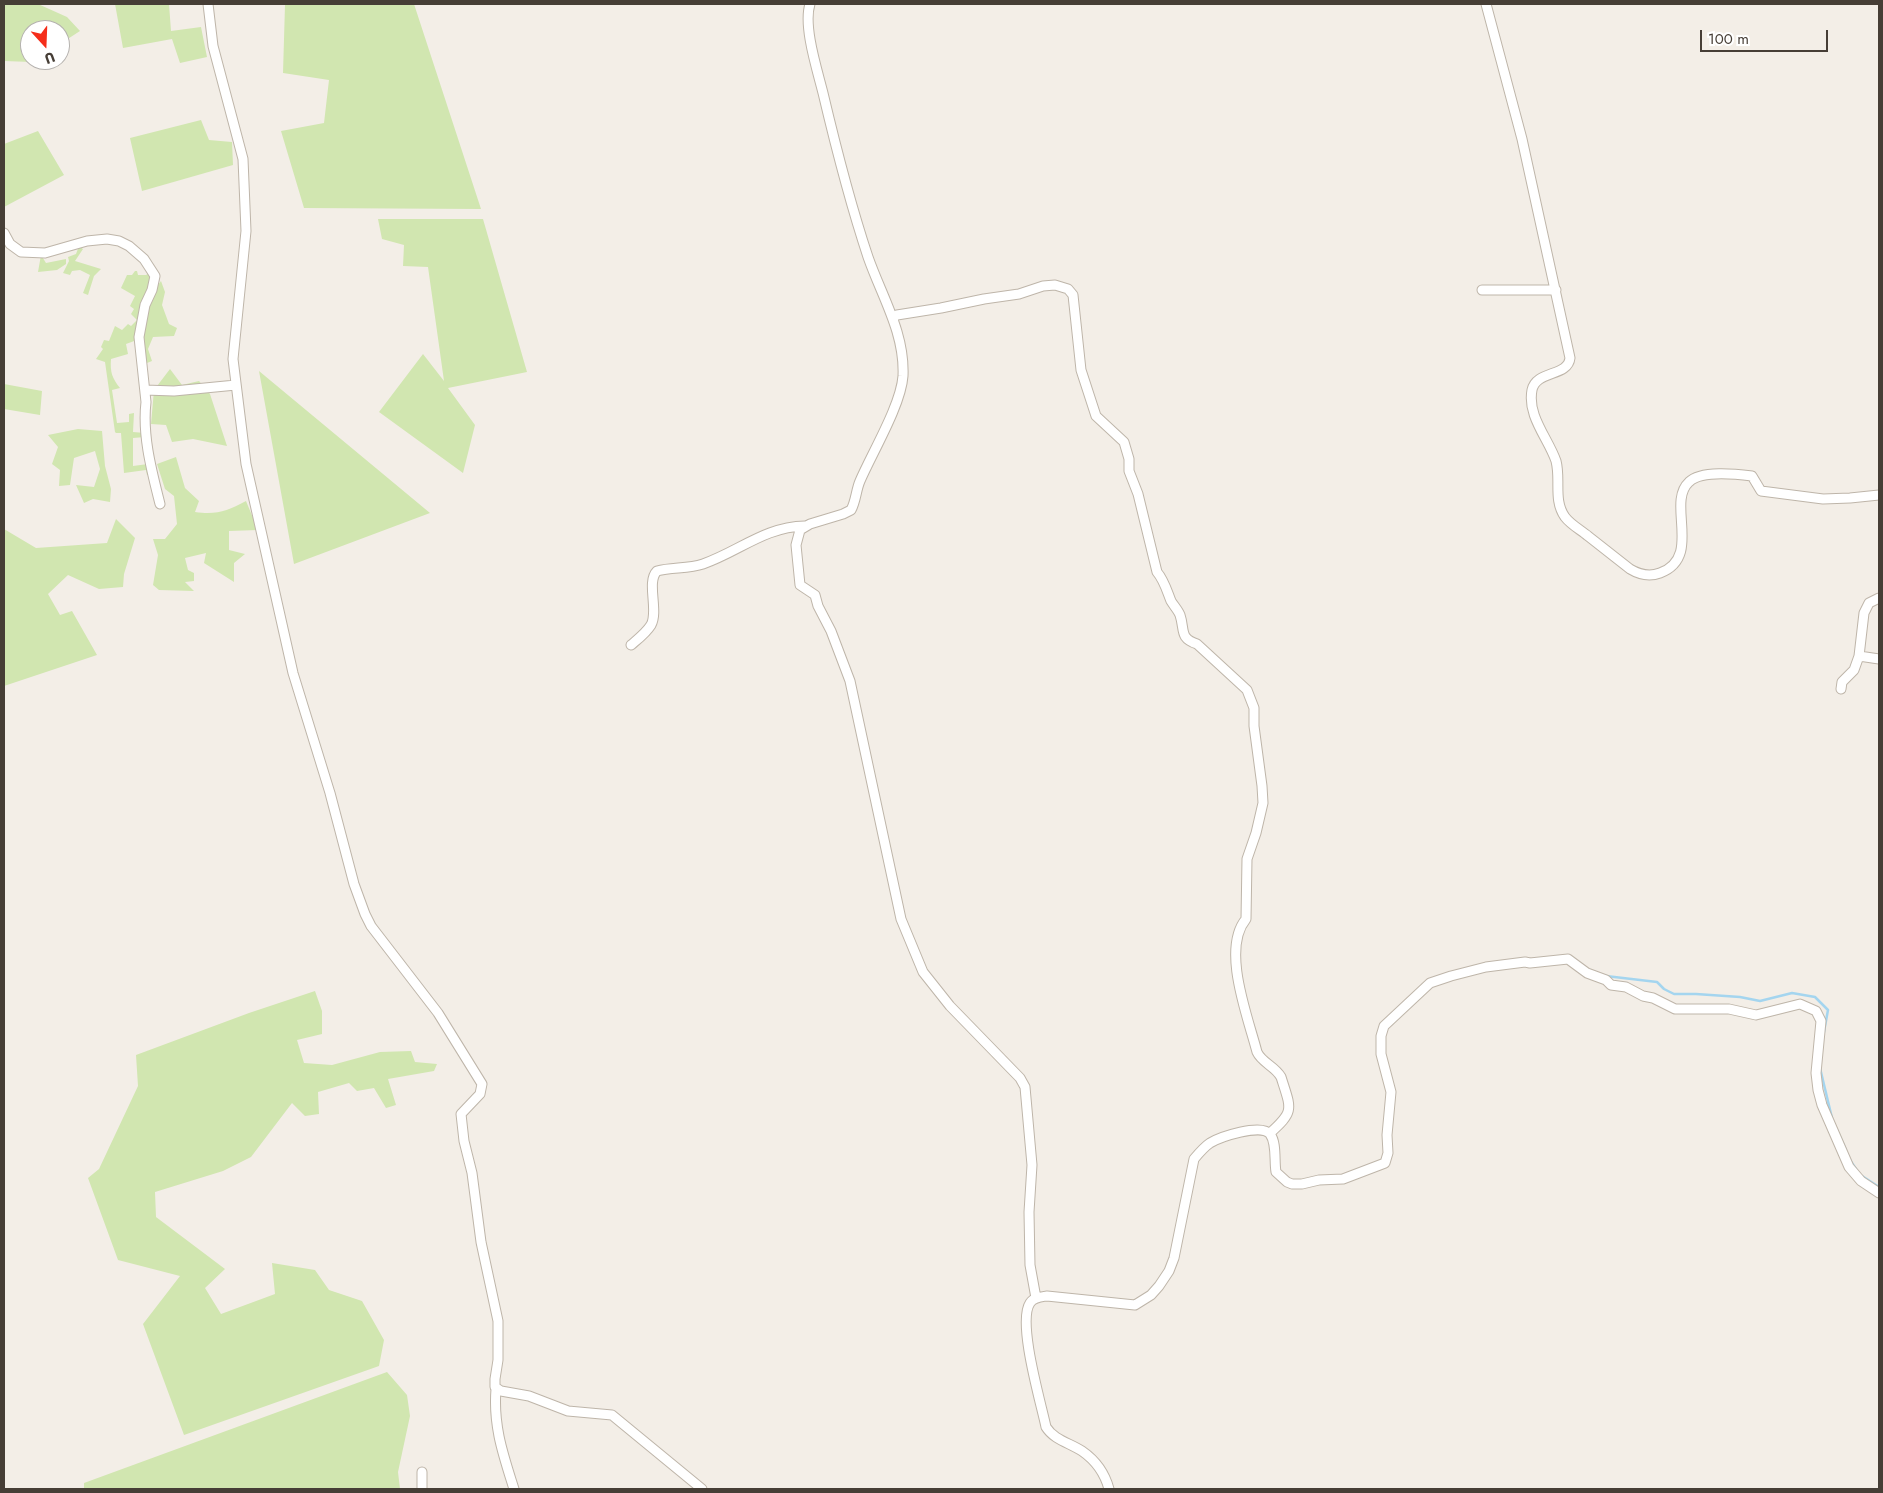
<!DOCTYPE html>
<style>
body{margin:0}
#map{position:relative;width:1883px;height:1493px;overflow:hidden;background:#f3eee7;font-family:Jost,sans-serif}
canvas{display:block}
.frame{position:absolute;inset:0;border:5px solid #463e36;pointer-events:none}
.north{position:absolute;left:20px;top:20px;width:50px;height:50px;box-sizing:border-box;background:#fff;border:1px solid #b5b2af;border-radius:50%;rotate:160deg;font-size:14px;font-weight:700;line-height:20px;text-align:center;color:#463e36}
.north::after{content:'';display:block;margin:auto;width:18px;height:22px;background:#f52e1b;clip-path:polygon(50% 0,100% 100%,50% 72%,0 100%)}
.scale{position:absolute;left:1700px;top:30px;width:128px;height:22px;box-sizing:border-box;border:2px solid #463e36;border-top:0;padding-left:6px;font-size:15px;line-height:18px;white-space:nowrap;color:#463e36;-webkit-text-stroke:4px #fff;paint-order:stroke}
</style>
<div id="map">
<canvas width="1883" height="1493"></canvas>
<div class="frame"></div>
<div class="north">U</div>
<div class="scale">100 m</div>
</div>
<script>
const g = document.querySelector('canvas').getContext('2d');
g.lineJoin = 'round';
function fillPath(path, color) {
  g.fillStyle = color;
  g.fill(path, 'evenodd');
}
function stroke(path, color, width, dash) {
  g.strokeStyle = color;
  g.lineWidth = width;
  g.lineCap = dash ? 'butt' : 'round';
  g.setLineDash(dash || []);
  g.stroke(path);
}
fillPath(new Path2D(`
 M4,4H38L67,17L80,31L60,44V30H30V60H34L31,62L4,61Z
 M115,4H169L171,31L201,27L207,57L180,63L172,39L123,48Z
 M414,4L481,209L304,208L281,131L324,123L329,80L283,73L285,5Z
 M201,120L209,140L232,142L233,165L142,191L130,138Z
 M38,131L64,175L4,207V144Z
 M378,219H483L527,372L448,388L475,425L463,473L379,412L423,354L444,381L428,267L403,266L404,245L382,239Z
 M79,246L83,249L75,261L101,269L94,276L88,295L83,293L90,275L80,270L72,271L70,275L63,273L69,261L68,257L76,254Z
 M41,255L46,263L66,259V264L57,270L38,272Z
 M135,271H137L138,275H146L151,272L153,276L137,340L126,344L128,354L111,359C110,372 112,378 120,388L112,390L117,423L129,422V414L134,413L133,432L145,433V437L133,438V466L148,464L152,475H147L146,470L124,473L121,433H116L115,432L105,362L96,359L103,349L101,347L104,340L109,341L115,326L122,330L128,324L131,326L137,320L131,314L134,309L130,306L135,296L121,288L127,275H132Z
 M161,281L165,292L162,305L169,324L177,328L174,336L153,337L148,349L152,361L147,363L140,345L149,297Z
 M170,369L182,385L199,381L210,394L227,446L193,439L172,442L166,425L151,424L154,390Z
 M259,371L430,513L294,564Z
 M4,384L42,391L40,415L4,409Z
 M78,429L102,431L105,466L111,489L110,502L93,499L84,503L76,485L94,487L100,469L95,451L74,458L70,485L59,486L60,470L52,464L58,447L48,435Z
 M176,457L185,488L199,501L195,512C217,515 227,511 246,501L258,530L229,531V550L245,554L234,563V582L204,563L206,553L185,558L188,570L194,573V581L185,582L194,591L159,590L153,585L158,555L153,539H165L177,524L174,496L165,489L157,464Z
 M116,519L135,538L124,574L123,587L99,589L68,575L48,594L60,615L72,611L97,655L4,686V529L36,548L107,543Z
 M315,991L322,1011V1034L297,1040L304,1063L332,1065L380,1052L411,1051L415,1062L437,1064L434,1071L388,1079L396,1105L386,1108L374,1088L357,1091L349,1083L318,1092L319,1114L305,1116L292,1103L251,1157L223,1171L155,1192L156,1217L225,1269L205,1288L221,1314L275,1294L272,1263L315,1270L329,1290L362,1301L384,1340L379,1366L184,1435L143,1324L180,1276L118,1260L88,1178L99,1169L138,1086L136,1055L249,1013Z
 M387,1372L407,1395L410,1416L398,1472L400,1489H84V1483Z`), '#d1e6b0');
stroke(new Path2D(`
 M1606,976L1657,982L1664,989L1674,994H1696L1740,997L1760,1001L1792,993L1815,997L1828,1010L1823,1037
 M1820,1068L1832,1118
 M1837,1130L1846,1150
 M1850,1160L1858,1172
 M1862,1176L1879,1187`), '#a4d5ef', 2.5);
const street = new Path2D(`
 M208,4L213,46L243,159L246,231L233,359L246,464L293,673L330,793L354,884L365,914L371,926L438,1013L482,1084L480,1094L461,1114L464,1141L472,1173L481,1242L498,1321V1360L495,1379V1387L501,1391L529,1396L568,1411L612,1415L702,1489
 M810,4C803,26 817,69 823,93C836,148 850,203 868,257C882,297 905,333 903,376C901,405 872,453 860,481C856,490 856,501 851,510L843,514L810,524L800,530L796,545L800,585L815,595L818,606L831,631L850,681L901,919L923,972L950,1006L1020,1078L1025,1087L1032,1165L1029,1212L1030,1265L1036,1298
 M1486,4L1522,139L1570,358C1568,377 1536,370 1532,390C1527,416 1548,438 1556,461C1561,480 1553,500 1565,517C1571,525 1581,530 1588,536C1602,547 1616,558 1630,569C1640,575 1649,577 1660,573C1703,557 1666,503 1689,482C1701,470 1736,474 1752,476L1761,491L1823,499L1850,498L1879,495
 M4,233L10,244L21,252L45,253L87,241L107,239L119,241L129,246L144,259L155,276L152,290L145,305L139,337L146,402C142,436 152,472 160,504
 M1482,290H1556
 M893,318L897,315L941,308L984,299L1019,294L1043,286L1055,285L1068,289L1073,295L1081,370L1096,416L1124,442L1129,459V471L1138,494L1157,572C1164,580 1167,591 1171,601C1174,606 1178,610 1180,615C1185,630 1179,638 1197,644L1247,690L1254,708V726L1262,786L1263,803L1256,833L1247,859L1246,919C1221,949 1248,1017 1257,1052C1262,1063 1275,1066 1281,1077C1291,1109 1295,1111 1270,1133
 M145,390L174,391L236,385
 M631,645C638,639 646,633 651,625C659,611 646,582 657,571C672,567 688,569 703,564C740,551 764,527 805,526
 M1859,656L1879,659
 M1841,689L1842,682L1854,670L1859,656L1864,613L1869,603L1879,598
 M496,1389C493,1426 503,1454 514,1489
 M422,1472V1489
 M1109,1489C1105,1474 1095,1460 1082,1451C1070,1443 1054,1440 1046,1427C1041,1403 1017,1322 1030,1303C1034,1297 1041,1297 1047,1296L1135,1305L1151,1295L1159,1286L1169,1271L1174,1258L1194,1159C1199,1153 1204,1147 1210,1143C1220,1137 1261,1123 1270,1134C1277,1143 1274,1161 1276,1172L1287,1182L1292,1184H1302L1319,1180L1343,1179L1385,1163L1388,1153L1387,1135L1391,1092L1381,1054V1036L1384,1026L1430,983L1451,976L1486,967L1525,962L1530,963L1568,959L1587,973L1606,980L1611,985L1626,987L1643,996L1653,998L1675,1009H1729L1756,1015L1800,1004L1816,1011L1821,1021L1816,1073L1818,1090L1822,1105L1849,1167L1861,1181L1879,1193`);
stroke(street, '#beb5a9', 11);
stroke(street, '#fff', 9);
</script>
